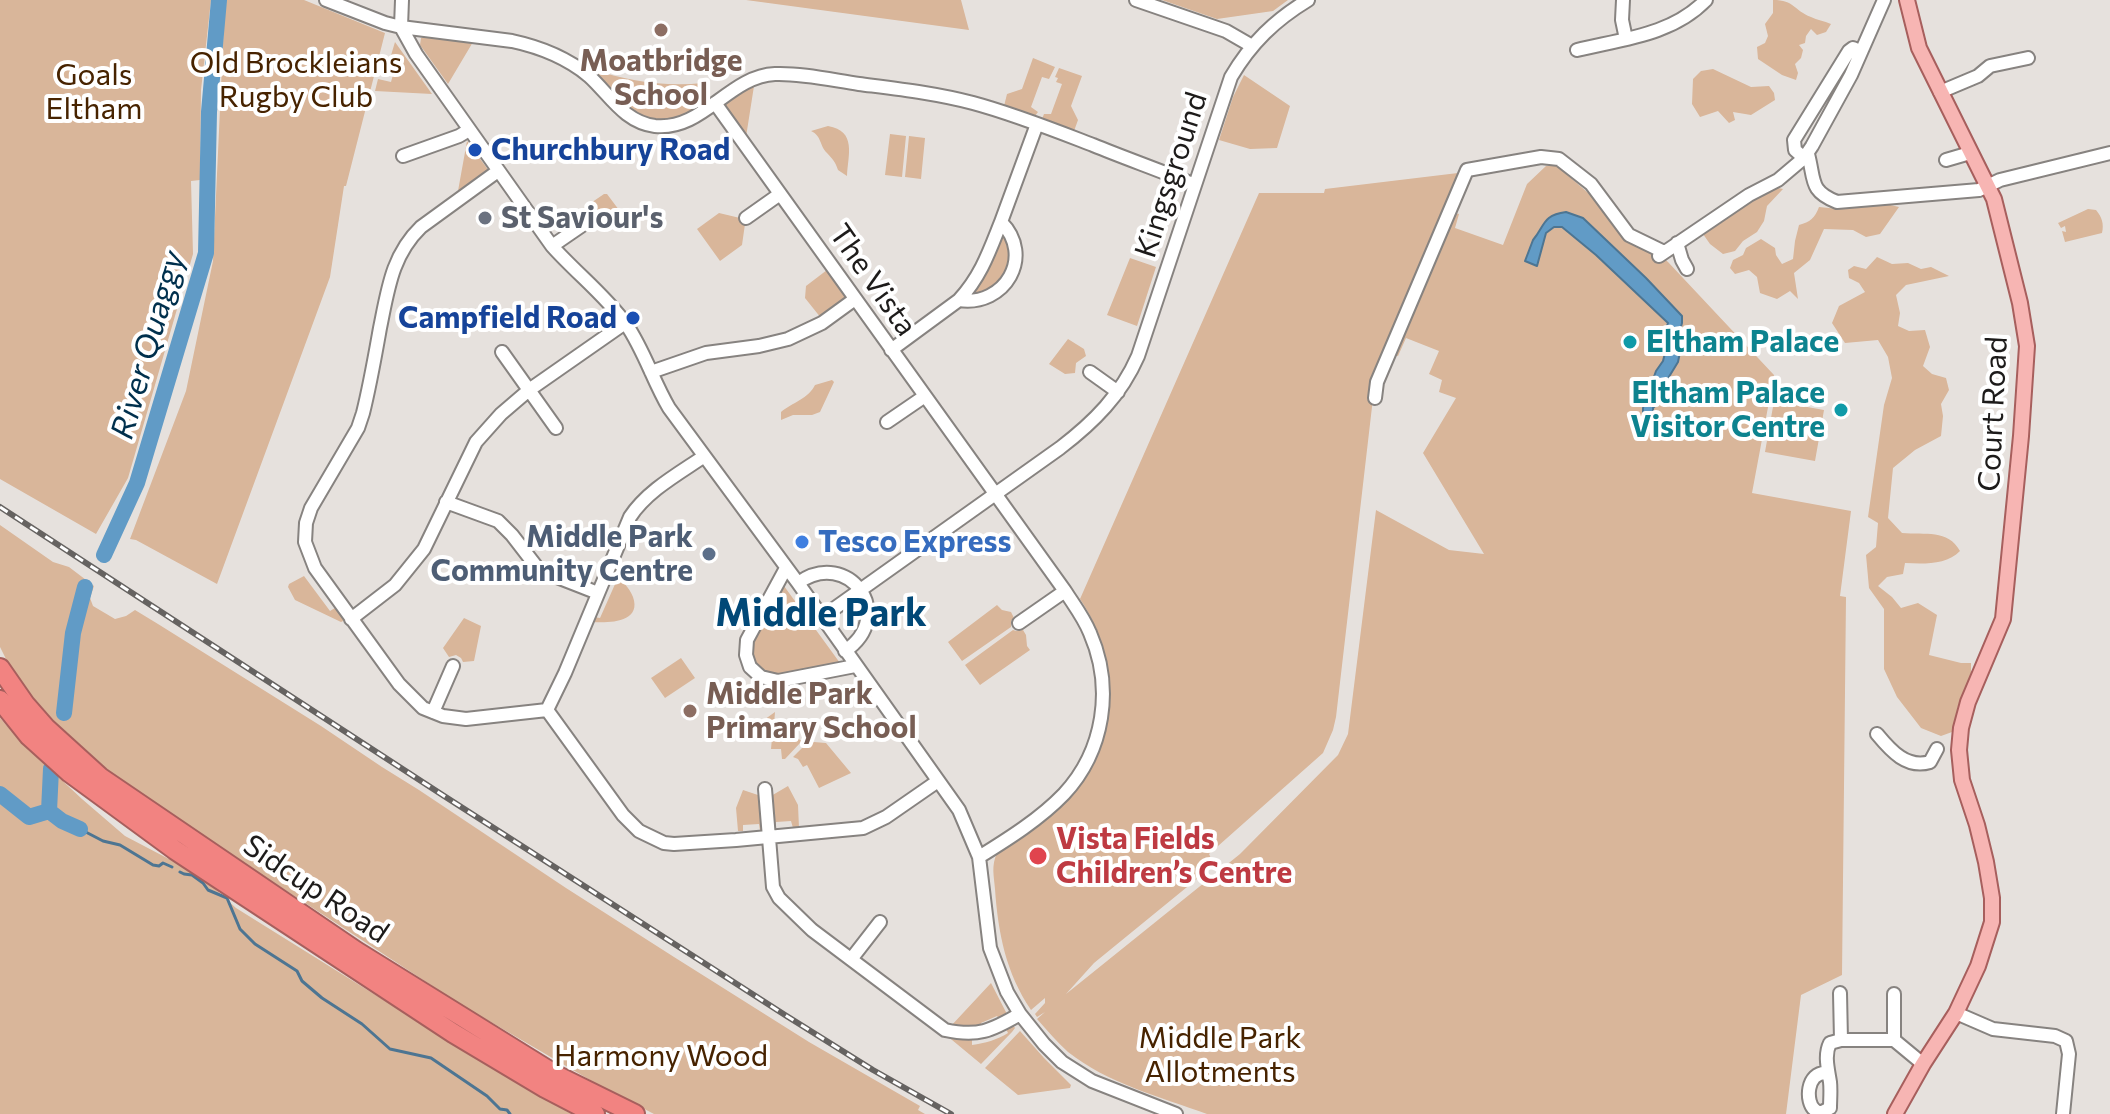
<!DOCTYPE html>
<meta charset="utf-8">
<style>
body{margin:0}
canvas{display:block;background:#e6e1dd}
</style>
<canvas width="2110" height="1114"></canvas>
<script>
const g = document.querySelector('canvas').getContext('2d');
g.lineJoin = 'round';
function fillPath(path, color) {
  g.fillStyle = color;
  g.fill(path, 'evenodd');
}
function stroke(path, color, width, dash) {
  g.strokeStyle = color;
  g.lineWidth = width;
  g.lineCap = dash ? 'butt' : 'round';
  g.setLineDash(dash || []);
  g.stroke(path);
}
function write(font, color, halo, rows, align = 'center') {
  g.font = font + ' Commissioner,sans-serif';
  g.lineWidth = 8;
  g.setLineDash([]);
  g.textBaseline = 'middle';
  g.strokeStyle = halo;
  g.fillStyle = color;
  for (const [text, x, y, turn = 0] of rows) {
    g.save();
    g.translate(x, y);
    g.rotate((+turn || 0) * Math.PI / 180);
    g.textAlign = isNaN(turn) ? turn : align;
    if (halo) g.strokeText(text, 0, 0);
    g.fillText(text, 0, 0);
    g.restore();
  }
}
fillPath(new Path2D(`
 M0,0H211L201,90L200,180L191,181L193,254L128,478L96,534L0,479Z
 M225,0H304L385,33L346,186H344L330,277L217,584L136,540L130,539L186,391L213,261Z
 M746,0H961L969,30Z
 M1162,0H1288L1273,11L1217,19Z
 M1773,0C1795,0 1793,10 1811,17C1817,20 1824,21 1831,24L1826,32L1817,35L1811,29L1806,36L1805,43L1799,45L1803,50L1801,58L1795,64L1798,73L1796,80L1782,75L1758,59L1757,47L1765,43L1768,36L1765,24L1773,13Z
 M426,36L473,42L448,84L420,45L421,38Z
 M395,42L432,94L375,91L378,79L391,82L396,64L389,62Z
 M1033,58L1055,67L1049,79L1042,77L1031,107L1038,112L1035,116L1004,106L1007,94L1022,89Z
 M1059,68L1082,76L1071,106L1078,120L1074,131L1042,119L1044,114H1051L1062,84L1056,82L1058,78L1055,77Z
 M592,69C628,81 665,87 703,83L710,99C653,141 633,115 591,72Z
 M1713,69L1751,87L1769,86L1774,93L1775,100L1751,115L1733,112L1735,120L1729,123L1718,111L1700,117L1692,104L1693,79L1701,71Z
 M1244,75L1290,106L1277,148L1250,149L1219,140L1233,97Z
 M754,86L746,137L724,107L726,102L745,89Z
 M828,126C857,131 848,155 847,176L838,170C835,161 833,160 827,153C819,145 822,136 811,131Z
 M890,134L906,136L902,177L885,175Z
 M909,136L925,138L921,179L905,177Z
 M467,141L489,171L459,192L458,191Z
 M1546,166H1557L1668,262L1774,375L1752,493L1851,511L1840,596L1846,597L1842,975L1801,995L1786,1114H1207C1160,1097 1107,1083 1068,1052C1057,1042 1047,1030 1037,1019L1045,1012L1037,1017L1035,1014L1045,1003V998L1031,1010C1006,973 998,933 995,889C994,876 991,866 997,853C1005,839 1054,813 1070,797C1122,745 1120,658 1080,599L1259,193H1324L1325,189L1458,173L1459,178L1375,381L1336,717L1333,730L1323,753L1209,854L1214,865L1094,963L1066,994L1240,854L1338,755L1348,734L1376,510L1449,550L1484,554L1423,453L1456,398L1439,392L1442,380L1429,374L1439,351L1406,338L1398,356L1393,355L1451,212L1459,214L1455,228L1503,245L1527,184Z
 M1774,187L1783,189L1767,206L1764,221L1757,232L1743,241L1735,251L1723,254L1710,244L1703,234Z
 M604,194H607L619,210V214L597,230L590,229V222L581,216L582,209Z
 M1886,204L1899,207L1880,234L1866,237L1853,230L1824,229L1810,260L1794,273L1798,299L1790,291L1777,299L1760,293L1757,277L1749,270L1735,274L1730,268L1733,260L1743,255L1746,248L1761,239L1775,248L1776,255L1782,264L1793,259L1795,241L1799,225C1810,222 1815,218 1819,207L1839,209Z
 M2088,209L2096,210C2102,217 2104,224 2102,233L2065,242L2062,231L2066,232L2065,226L2061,228L2058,223Z
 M719,213L740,218L745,224L742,245L720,261L697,229Z
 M1004,231C1010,250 1014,269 998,285C992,292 977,294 968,298Z
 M1877,257L1892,264L1908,263L1921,269L1931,267L1949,276L1906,285L1896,295L1900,313L1898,326L1909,331L1925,330L1930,347L1923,366L1932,374L1946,378L1949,390L1941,404L1943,416L1941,436L1915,450L1893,468L1888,518L1902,533C1925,535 1948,529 1960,551C1947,565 1923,564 1905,563L1903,574L1887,577L1878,586L1892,597L1901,608L1918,603L1937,615L1929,655L1961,663H1971V673L1958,706L1952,732L1941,736L1921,728L1897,697L1884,669V609L1869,588L1866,555L1876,547L1878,523L1868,517L1884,405L1892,378L1888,357L1878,340L1845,343L1832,323L1839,306L1865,292L1859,283L1849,278L1848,270L1854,266L1866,269Z
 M1130,258L1156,267L1137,326L1107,315Z
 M827,270L847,298L821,318L805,298L806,286Z
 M1068,339L1084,349L1086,356L1076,363L1075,373L1065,374L1049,364Z
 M832,380L834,382L820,412L812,415H793L781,420V412C792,403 809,398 815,385Z
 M1774,401L1824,410L1815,461L1765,452Z
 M0,525L53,562L69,567L94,586L90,598L93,606L115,619L126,616L135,610L158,624L321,726L382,767L419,790L566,888L674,957L809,1042L920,1106L918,1110L925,1114H654L602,1087L460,1004L138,794L79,747L52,719L25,688L8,663L0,647Z
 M614,572C620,579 630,588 633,597C642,623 608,623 592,622L594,617L600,618L616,582L610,579Z
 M304,576L330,611L335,608L345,620L341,622L295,600L288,587L289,584Z
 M781,586H784L840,663L775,677L758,669L750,655V643Z
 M997,605L1002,610L1011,612L1014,618L1011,621V627L962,661L948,642Z
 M464,618L481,626L474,661L463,662L461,658L456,655L449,657L443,648Z
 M1013,630L1016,631L1023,630L1026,635L1027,646L1030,650L980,685L965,665Z
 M681,658L695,678L665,698L651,678Z
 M775,712L774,725L802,741L826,743L851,773L819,788L807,765L803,767L798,759L793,757L804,746L801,742L785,759H782L781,749H771L772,738L762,737L761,722Z
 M0,718L22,743L82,799L125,836L186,868L215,889L236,908L531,1092L572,1114H0Z
 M788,786L798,805L799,828H793L791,821L776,822V829L774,828L771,796Z
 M743,790L764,797L766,831H760L759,824L743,825V831H738L736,808Z
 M991,983L1008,1016L1000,1021L997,1016L981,1023L982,1029L950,1027Z
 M1013,1025L1015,1028L1012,1032L981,1064L946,1035L954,1038L972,1039V1045C985,1043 997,1040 1008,1033L1006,1029Z
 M1020,1031L1044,1058L1071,1085L1070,1088L1018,1095L985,1068Z`), '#d9b69a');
const water = new Path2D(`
 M1566,212L1583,218L1646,278L1682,316V323L1679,334L1680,352L1678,362L1664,385L1662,399L1653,408V415L1651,417L1643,414V408L1656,371L1663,361L1666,349L1664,334L1668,323L1596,255L1562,227H1554L1546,233L1537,266L1525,261L1533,240C1545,226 1542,215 1566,212Z`);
fillPath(water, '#619bc6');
stroke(water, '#4d7592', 2);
stroke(new Path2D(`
 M80,829L103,841L120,845L153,865L159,866L163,863L172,867
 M180,872L184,874L192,875L203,883L208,890L227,898L240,929L255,944L297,971L302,981L322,998L362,1024L390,1049L431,1058L487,1096L500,1109L507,1110L510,1114`), '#4d7592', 3);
stroke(new Path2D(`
 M104,555L137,483L206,253L209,112L219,0
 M64,713L73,633L85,587
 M0,794L29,817L49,811
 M49,811L51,769
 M49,811L62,821L80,829`), '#619bc6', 16);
const minor = new Path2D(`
 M326,0L385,23L401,27L512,41C540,47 566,57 589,76C610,95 624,122 655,126C703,131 729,76 775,74C802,73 832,80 859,84C898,89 935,93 973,103C1014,114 1054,130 1093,145C1127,159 1162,171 1195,185
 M402,0L401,27L416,54L552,246C576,273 605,295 626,324C644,350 653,381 669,408L798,583L959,810L979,857L990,948L1007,992L1020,1014L1044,1044L1062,1062L1092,1081L1176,1114
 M1136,0L1226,31L1252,46
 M1623,0L1622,20L1626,39
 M1577,50C1623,39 1672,35 1706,0
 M1940,92L1978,76L1990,66L2028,58
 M715,103L1065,591C1074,605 1084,618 1090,633C1114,688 1104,751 1064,794C1040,819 1008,839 979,857
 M1808,154C1815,180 1809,191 1837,202L1979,190L2000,180L2110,153
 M403,156L459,136L469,130
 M1804,158L1795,150L1794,140L1849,51L1853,48L1860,51
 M1946,160L1970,153
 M498,171L421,227C392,255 388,289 380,328C375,356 370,385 363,413L358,428L311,508L306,523L305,542L315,568L399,684L423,708L443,716L466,719L547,710
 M746,218L780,194
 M1677,243L1682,260L1687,269
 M552,246L584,224
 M1659,256L1749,195L1778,180L1804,158L1812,146L1851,75L1884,0
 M959,300C1005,307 1035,256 1001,222L1037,124
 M891,350L959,300C981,276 989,252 1001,222
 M502,352L556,428
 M651,372L706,353L759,346L788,339L822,323L855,299
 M1090,372L1118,392
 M1375,398L1377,382L1467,170L1541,157L1559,159L1591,184L1629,235L1664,252
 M887,422L925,396
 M703,457C678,474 647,491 630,517L565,673L547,710L623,815L639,831L664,843L674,844L736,840L863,828L886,817L938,781
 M446,502L498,521L512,535L539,570L598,593
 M786,568L747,640L746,655L750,667L761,677L778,681L855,666
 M798,583C848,547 898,615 845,651
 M821,618L1060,448C1094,422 1121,395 1138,356L1231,77C1251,43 1275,20 1308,0
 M351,619L395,585L424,549L476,442L501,414L529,390L625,323
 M1019,623L1065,591
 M433,712L453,666
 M1877,734C1891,751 1907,769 1930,762L1937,749
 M765,789L773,887L779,898L812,930L945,1030C978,1037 991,1031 1020,1014
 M852,958L880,922
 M1840,993L1841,1040
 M1956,1013L1993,1029L2055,1036L2066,1041L2069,1054L2063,1114
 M1894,1040V994
 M1827,1073C1806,1071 1805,1103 1815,1110C1817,1112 1819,1112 1822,1112L1830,1108C1830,1100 1831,1090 1830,1082C1828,1069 1824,1055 1830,1043L1841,1040H1894L1923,1064`);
const major = new Path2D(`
 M1895,1114L1923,1064L1956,1013L1978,966L1992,922V898L1986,862L1977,825L1962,780L1959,750L1961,728L1968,702L2003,619L2021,436L2027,346L2020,303L1994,199L1919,48L1907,0`);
const highway = new Path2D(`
 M0,668L25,704L46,728L100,777L356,951L556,1075L635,1114
 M0,700L29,736L70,773L175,850L453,1033L545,1088L595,1114`);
stroke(minor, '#878380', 16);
stroke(major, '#a75f5d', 18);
stroke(highway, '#a75f5d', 22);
stroke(minor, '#fff', 12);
stroke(major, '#f7b5b3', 14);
stroke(highway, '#f28381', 18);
const rail = new Path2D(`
 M0,507L441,794L785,1015L873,1070L951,1114`);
stroke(rail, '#666361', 6);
stroke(rail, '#fff', 3, [9]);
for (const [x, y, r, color] of [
 [661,30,8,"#8d6e63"],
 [475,150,8,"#1a4fb4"],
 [485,218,8,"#6b7280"],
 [633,318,8,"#1a4fb4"],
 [1630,342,8,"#0f9aa8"],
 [1841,410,8,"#0f9aa8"],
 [802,542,8,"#3f7fe0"],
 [709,554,8,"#5c6f8a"],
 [690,711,8,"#8d6e63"],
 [1038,856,10,"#e0444e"]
]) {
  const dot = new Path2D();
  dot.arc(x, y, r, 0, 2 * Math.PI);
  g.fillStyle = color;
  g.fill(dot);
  stroke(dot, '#fff', 3);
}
write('bold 30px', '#785e54', '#fff', [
 ["Moatbridge",661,61],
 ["School",661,95],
 ["Middle Park",706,694,"left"],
 ["Primary School",706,728,"left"]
]);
write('30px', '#472300', '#fff', [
 ["Old Brockleians",296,63],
 ["Rugby Club",296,97],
 ["Goals",94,75],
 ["Eltham",94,109],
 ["Middle Park",1220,1038],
 ["Allotments",1220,1072],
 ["Harmony Wood",661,1056]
]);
write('bold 30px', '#164399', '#fff', [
 ["Churchbury Road",491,150],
 ["Campfield Road",617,318,"right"]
], 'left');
write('30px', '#1d1b1a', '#fff', [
 ["Kingsground",1171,175,-72],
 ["The Vista",873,280,55],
 ["Court Road",1993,414,-87],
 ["Sidcup Road",316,889,34]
]);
write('bold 30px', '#5b616d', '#fff', [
 ["St Saviour's",501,218]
], 'left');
write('bold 30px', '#0d838f', '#fff', [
 ["Eltham Palace",1646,342],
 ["Eltham Palace",1825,393,"right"],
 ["Visitor Centre",1825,427,"right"]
], 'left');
write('bold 30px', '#4e5e75', '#fff', [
 ["Middle Park",693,537],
 ["Community Centre",693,571]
], 'right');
write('bold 30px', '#366cbe', '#fff', [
 ["Tesco Express",818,542]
], 'left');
write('bold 30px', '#be3a42', '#fff', [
 ["Vista Fields",1056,839],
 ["Children’s Centre",1056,873]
], 'left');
write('italic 32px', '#00304d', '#fff', [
 ["River Quaggy",148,345,-74]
]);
write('bold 38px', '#014877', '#fff', [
 ["Middle Park",821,613]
]);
</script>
